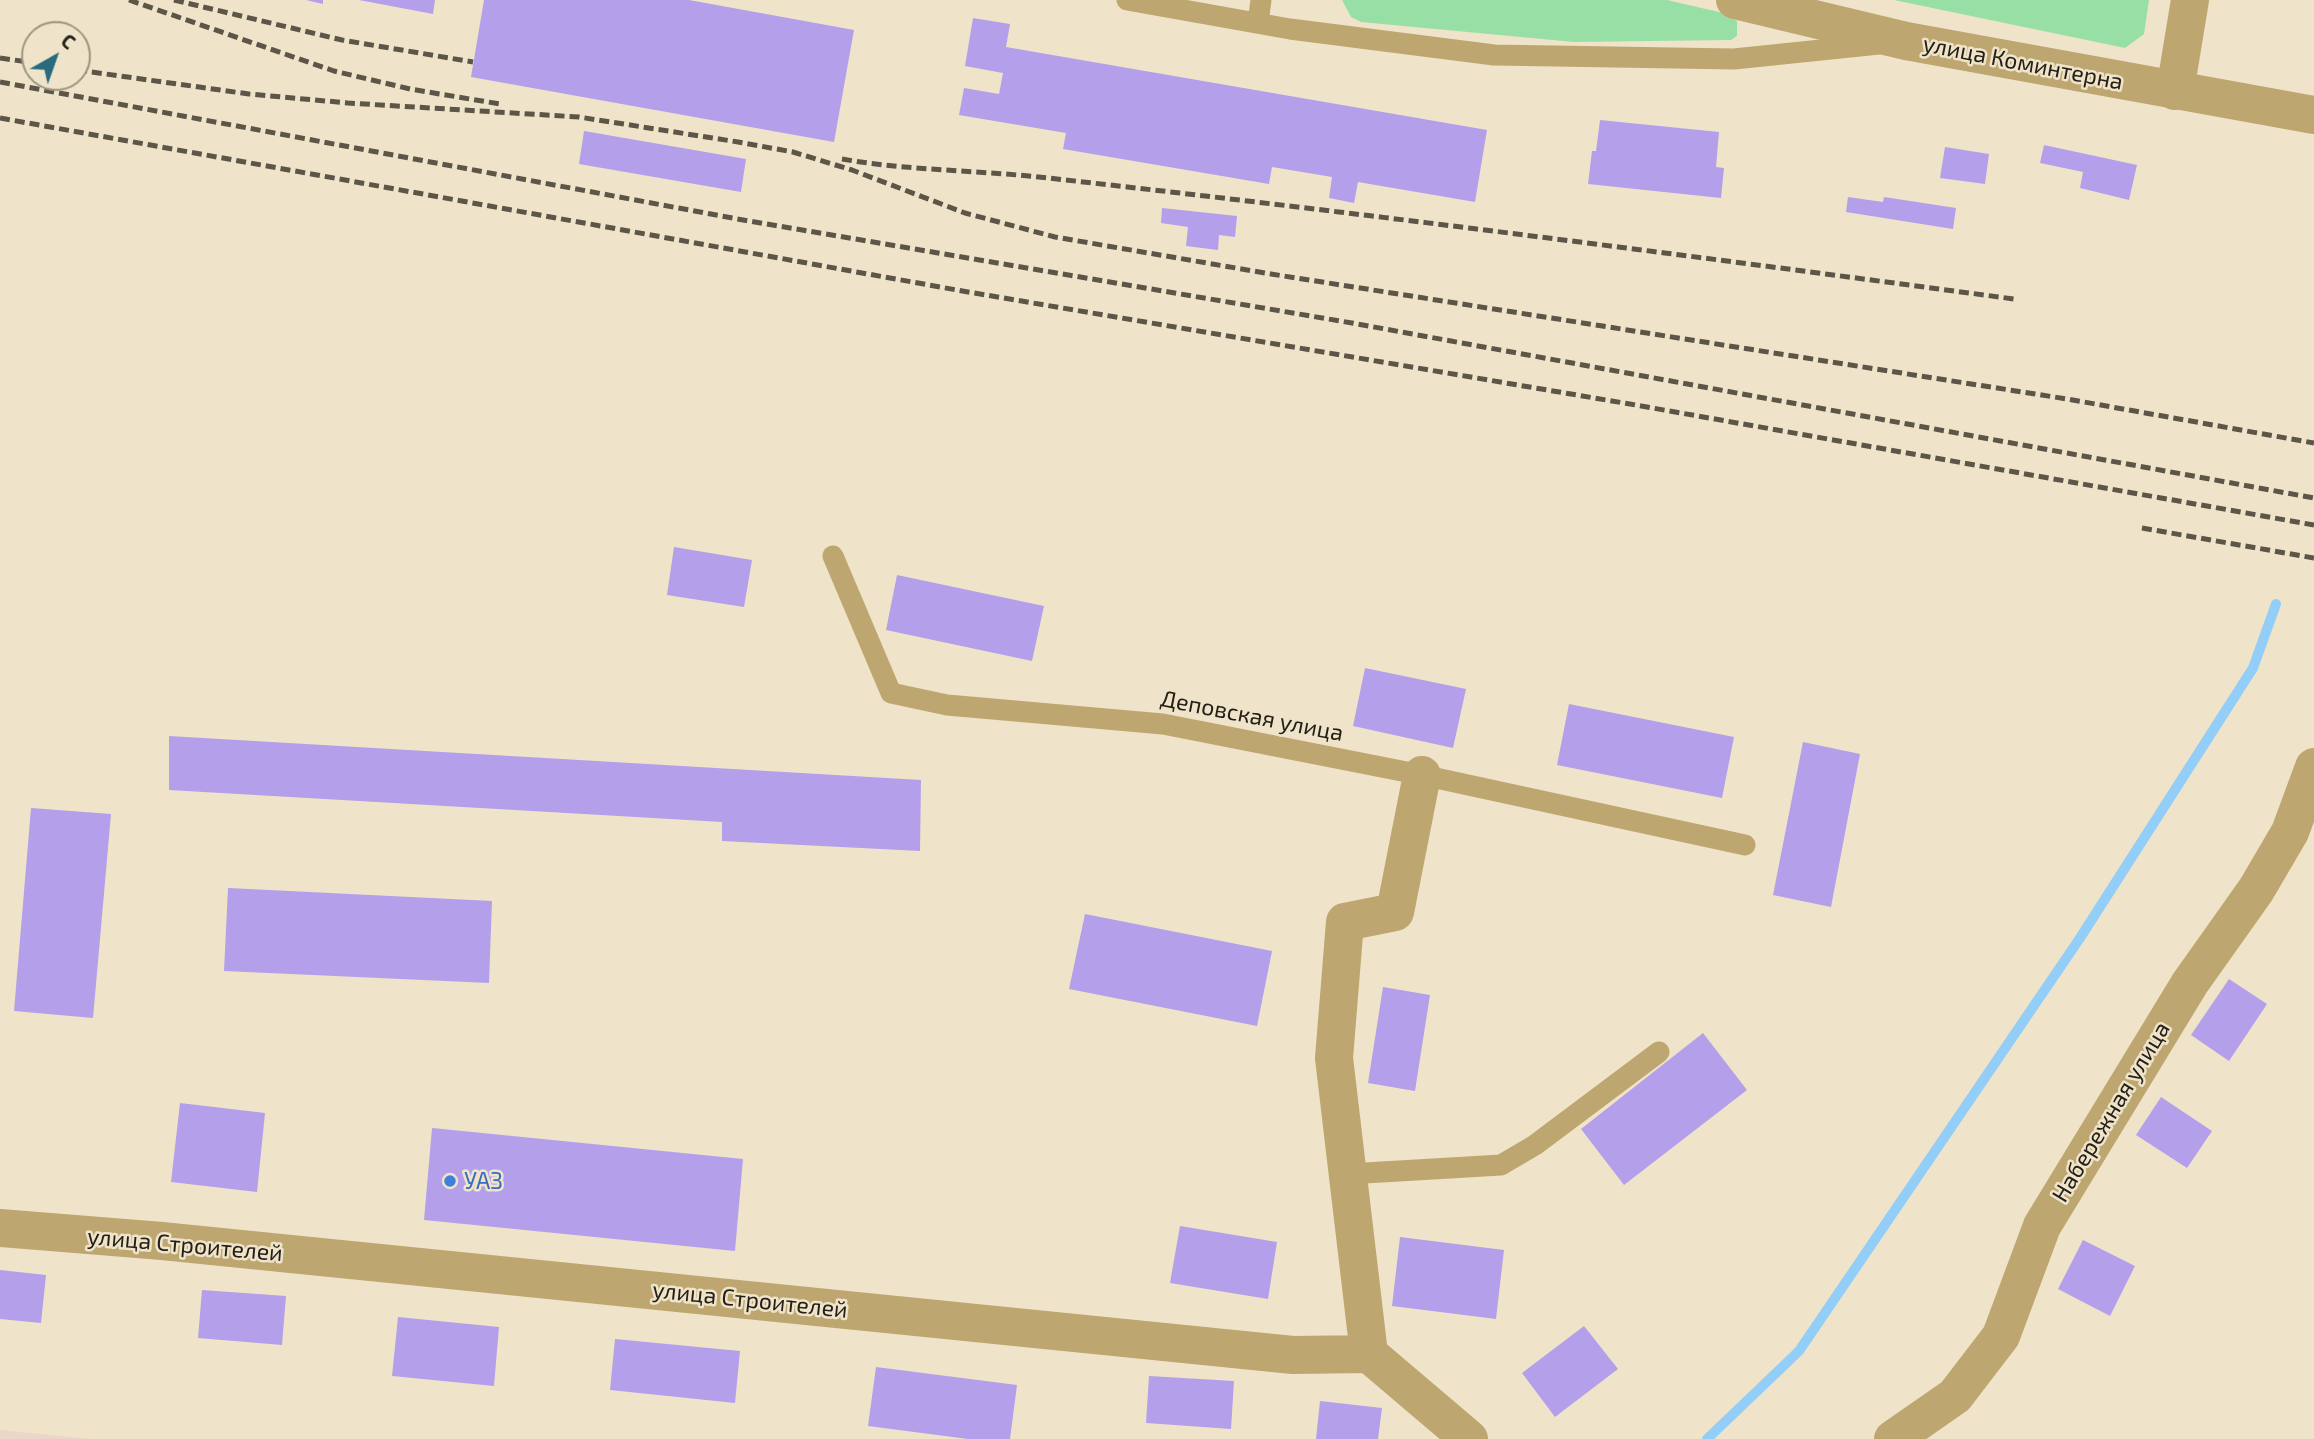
<!DOCTYPE html>
<meta charset="utf-8">
<style>
body{margin:0}
#map{position:relative;width:2314px;height:1439px;overflow:hidden;background:#efe4c9;font-family:"Exo 2",sans-serif}
canvas{display:block}
.north{position:absolute;left:21px;top:21px;width:70px;height:70px;box-sizing:border-box;background:#efe4c9;border:2px solid #9e9682;border-radius:50%;rotate:40deg;font-size:19px;font-weight:700;line-height:28px;text-align:center;color:#242017}
.north::after{content:'';display:block;margin:auto;width:24px;height:32px;background:#296c7d;clip-path:polygon(50% 0,100% 100%,50% 72%,0 100%)}
</style>
<div id="map">
<canvas width="2314" height="1439"></canvas>
<div class="north">С</div>
</div>
<script>
const g = document.querySelector('canvas').getContext('2d');
g.lineJoin = 'round';
function fillPath(path, color) {
  g.fillStyle = color;
  g.fill(path, 'evenodd');
}
function stroke(path, color, width, dash) {
  g.strokeStyle = color;
  g.lineWidth = width;
  g.lineCap = dash ? 'butt' : 'round';
  g.setLineDash(dash || []);
  g.stroke(path);
}
function write(font, color, halo, rows, align = 'center') {
  g.font = font + ' "Exo 2",sans-serif';
  g.lineWidth = 5;
  g.setLineDash([]);
  g.textBaseline = 'middle';
  g.strokeStyle = halo;
  g.fillStyle = color;
  for (const [text, x, y, turn = 0] of rows) {
    g.save();
    g.translate(x, y);
    g.rotate((+turn || 0) * Math.PI / 180);
    g.textAlign = isNaN(turn) ? turn : align;
    if (halo) g.strokeText(text, 0, 0);
    g.fillText(text, 0, 0);
    g.restore();
  }
}
fillPath(new Path2D(`
 M0,1430L92,1439H0Z`), '#ebd6c9');
fillPath(new Path2D(`
 M1342,0H1667L1723,13L1737,21V36L1731,40L1574,42L1361,22L1351,17Z
 M1894,0H2149L2144,34L2125,48Z`), '#98dfa5');
stroke(new Path2D(`
 M1707,1439L1799,1351L2080,938L2253,668L2276,604`), '#93cef9', 10);
fillPath(new Path2D(`
 M306,0H323V4Z
 M359,0H435L433,14Z
 M484,0H689L854,30L834,142L471,77Z
 M973,18L1010,24L1006,47L1487,130L1475,202L1358,182L1354,203L1329,198L1332,177L1272,167L1269,184L1063,149L1066,133L959,115L964,88L999,94L1003,73L965,66Z
 M1600,120L1719,132L1716,167L1724,168L1721,198L1588,184L1592,151H1596Z
 M584,131L746,159L741,192L579,164Z
 M2044,145L2137,165L2129,200L2080,188L2083,172L2040,163Z
 M1945,147L1989,154L1985,184L1940,178Z
 M1848,197L1883,202L1884,197L1956,208L1953,229L1846,212Z
 M1162,208L1237,216L1235,237L1219,235L1218,250L1186,246L1188,227L1161,223Z
 M674,547L752,560L744,607L667,595Z
 M897,575L1044,606L1032,661L886,630Z
 M1365,668L1466,689L1453,748L1353,726Z
 M1569,704L1734,737L1722,798L1557,765Z
 M169,736L921,780L920,851L722,841V822L169,790Z
 M1803,742L1860,754L1831,907L1773,895Z
 M31,808L111,814L93,1018L14,1011Z
 M228,888L492,901L489,983L224,971Z
 M1085,914L1272,951L1257,1026L1069,989Z
 M2229,979L2267,1004L2229,1061L2191,1035Z
 M1383,987L1430,995L1415,1091L1368,1083Z
 M1703,1033L1747,1090L1624,1185L1581,1129Z
 M2161,1097L2212,1131L2187,1168L2136,1135Z
 M180,1103L265,1113L257,1192L171,1182Z
 M432,1128L743,1159L735,1251L424,1220Z
 M1180,1226L1277,1242L1268,1299L1170,1283Z
 M1400,1237L1504,1250L1496,1319L1392,1306Z
 M2083,1240L2135,1266L2110,1316L2058,1289Z
 M0,1270L46,1275L41,1323L0,1319Z
 M202,1290L286,1296L282,1345L198,1338Z
 M398,1317L499,1327L494,1386L392,1376Z
 M1584,1326L1618,1369L1555,1417L1522,1373Z
 M615,1339L740,1351L735,1403L610,1390Z
 M876,1367L1017,1385L1010,1439H968L868,1426Z
 M1149,1376L1234,1381L1231,1429L1146,1423Z
 M1320,1401L1382,1408L1378,1439H1316Z`), '#b49fea');
stroke(new Path2D(`
 M1127,0L1290,29L1494,55L1734,59L1879,44
 M1258,23L1261,0
 M833,556L891,693L947,705L1163,724L1422,775L1745,845
 M1348,1174L1501,1165L1535,1145L1659,1052`), '#bea671', 21);
stroke(new Path2D(`
 M2175,91L2190,0
 M0,1228L162,1241L1293,1355L1369,1354L1469,1439
 M1369,1354L1334,1058L1345,922L1395,912L1422,775
 M1893,1439L1955,1396L2001,1336L2042,1226L2190,983L2256,890L2290,832L2314,767`), '#bea671', 38);
stroke(new Path2D(`
 M1735,0L1906,41L2314,115`), '#bea671', 38);
stroke(new Path2D(`
 M129,0L334,71L410,89L500,104
 M174,0L342,40L473,62
 M0,58L35,63
 M77,70L249,94L348,103L579,117L738,142L793,152L852,170L965,213L1055,237L1271,274L2067,399L2314,443
 M0,82L743,220L1352,323L2314,498
 M0,118L968,292L1630,404L2314,525
 M842,159C910,171 979,170 1048,178C1371,214 1692,256 2014,299
 M2142,528L2314,558`), '#5c5648', 5, [10, 5]);
for (const [x, y, r, color] of [
 [450,1181,7,"#3f7fe0"]
]) {
  const dot = new Path2D();
  dot.arc(x, y, r, 0, 2 * Math.PI);
  g.fillStyle = color;
  g.fill(dot);
  stroke(dot, '#efe4c9', 2.5);
}
write('23px', '#242017', '#efe4c9', [
 ["улица Коминтерна",2023,63,11],
 ["Деповская улица",1252,716,11],
 ["Набережная улица",2111,1112,-59],
 ["улица Строителей",185,1245,5],
 ["улица Строителей",750,1300,6]
]);
write('23px', '#366cbe', '#efe4c9', [
 ["УАЗ",464,1181]
], 'left');
</script>
